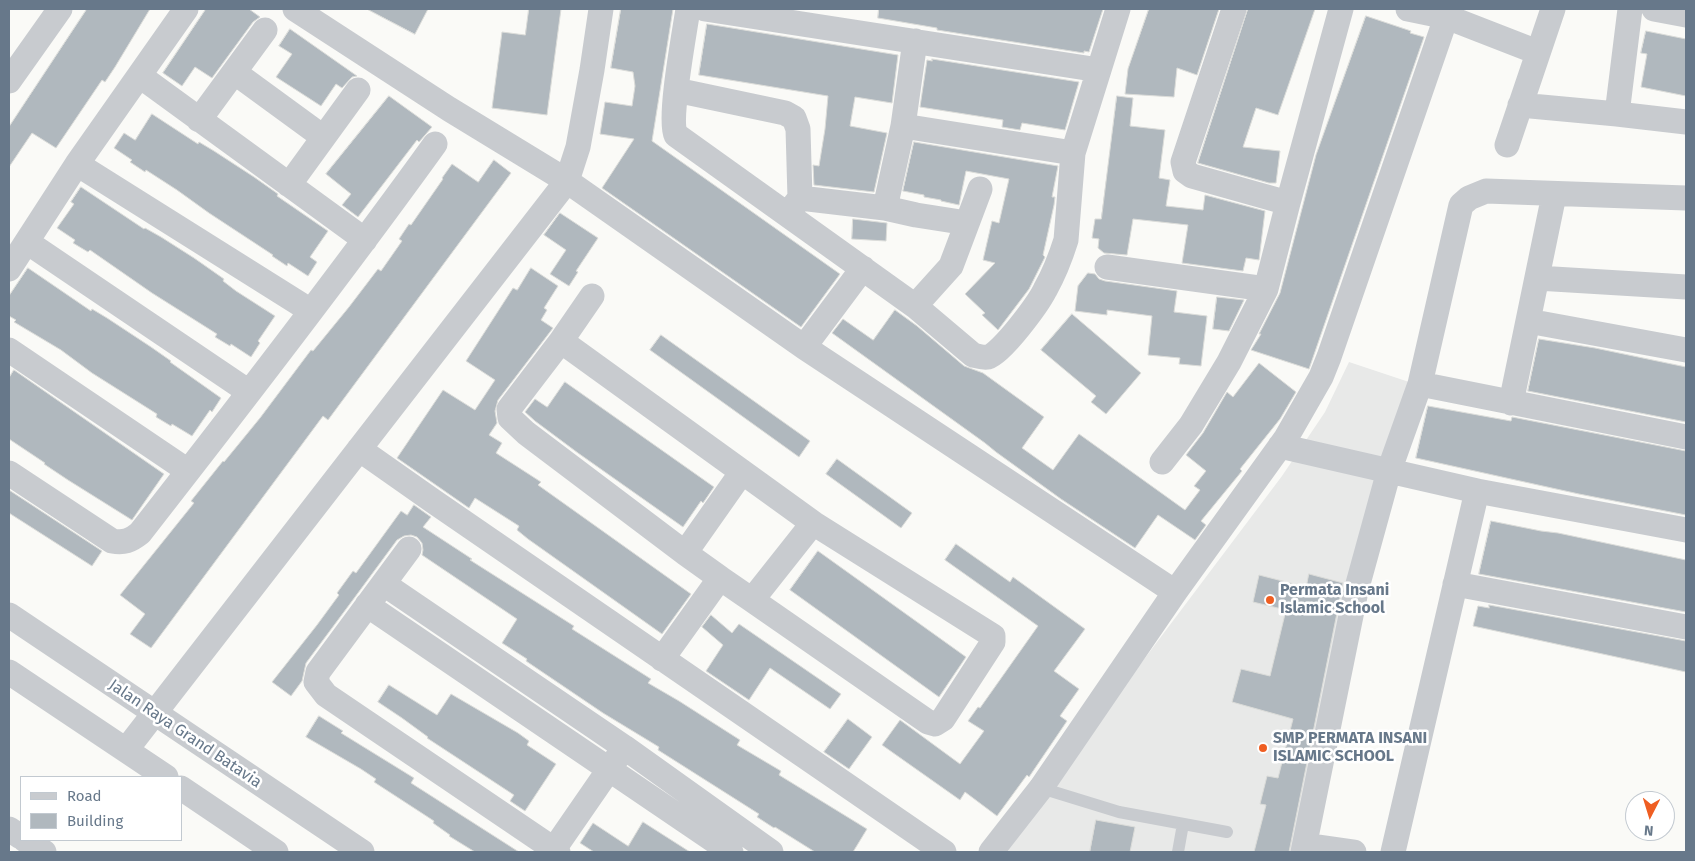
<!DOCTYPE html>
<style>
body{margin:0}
#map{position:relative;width:1695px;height:861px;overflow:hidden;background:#fafaf7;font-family:"Fira Sans",sans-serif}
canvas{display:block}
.frame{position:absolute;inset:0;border:10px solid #67788a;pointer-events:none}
.legend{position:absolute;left:20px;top:776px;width:162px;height:65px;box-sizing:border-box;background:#fff;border:1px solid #c2c9d0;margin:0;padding:6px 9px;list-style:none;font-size:15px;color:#67788a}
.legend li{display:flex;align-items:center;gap:10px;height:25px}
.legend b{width:25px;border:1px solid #c2c9d0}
.north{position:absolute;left:1625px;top:791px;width:50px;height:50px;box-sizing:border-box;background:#fff;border:1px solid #c2c9d0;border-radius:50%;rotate:185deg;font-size:14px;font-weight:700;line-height:20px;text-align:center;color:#67788a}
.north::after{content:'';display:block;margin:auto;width:18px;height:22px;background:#ef5e22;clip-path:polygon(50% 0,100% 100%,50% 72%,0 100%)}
</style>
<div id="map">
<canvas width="1695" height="861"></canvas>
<div class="frame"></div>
<ul class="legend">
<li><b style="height:6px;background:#c8cbcf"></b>Road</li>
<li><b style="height:14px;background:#b0b8be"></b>Building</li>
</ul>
<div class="north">N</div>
</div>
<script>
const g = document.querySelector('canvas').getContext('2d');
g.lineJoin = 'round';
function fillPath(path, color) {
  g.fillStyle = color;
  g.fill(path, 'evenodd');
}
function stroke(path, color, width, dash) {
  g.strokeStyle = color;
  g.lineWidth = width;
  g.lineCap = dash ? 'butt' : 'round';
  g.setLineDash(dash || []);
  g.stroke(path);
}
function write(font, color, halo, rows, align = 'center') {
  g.font = font + ' "Fira Sans",sans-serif';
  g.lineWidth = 5;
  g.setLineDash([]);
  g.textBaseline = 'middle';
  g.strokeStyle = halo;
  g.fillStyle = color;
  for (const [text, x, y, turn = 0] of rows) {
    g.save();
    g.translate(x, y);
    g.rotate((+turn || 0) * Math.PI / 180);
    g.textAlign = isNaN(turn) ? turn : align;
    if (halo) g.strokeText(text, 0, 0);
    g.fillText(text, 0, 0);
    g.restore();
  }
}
fillPath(new Path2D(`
 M1349,362L1418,385L1300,852H999L1282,476L1325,412Z`), '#e8e9e8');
const building = new Path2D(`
 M87,9H150L115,67L105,82L102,80L56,148L32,133L9,167V127Z
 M206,9H249L260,17L253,22L212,78L195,67L182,86L163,73Z
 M367,9H428L415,34Z
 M529,9H561L547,115L492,108L502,32L525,35Z
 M621,9H673L652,141L840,274L801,327L602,188L634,139L600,134L605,102L632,106L635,86L633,72L611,68Z
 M879,9H1103L1089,52L1084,51V53L937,30V28L878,18Z
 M1149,9H1219L1197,75L1177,68L1174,97L1125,94L1128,69Z
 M1248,9H1315L1278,115L1256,108L1243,147L1280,151L1276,183H1269L1198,163Z
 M1366,16L1411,31L1410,33L1424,37L1309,369L1251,350L1261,334H1259L1280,293L1316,155Z
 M707,24L898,55L892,103L855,97L850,126L887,133L874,192L814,185L813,165L819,166L825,129L828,96L699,75Z
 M290,29L357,76L352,77L342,88L336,84L321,106L276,77L292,54L279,46Z
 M1646,31L1686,39V96L1641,87L1647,54L1641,53Z
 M932,59L1079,82L1065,130L1022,123L1020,130L1002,127L1003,120L920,107L927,60L932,61Z
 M389,96L432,127L419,142L417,140L358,217L342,205L351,194L326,174Z
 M1117,96L1133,98L1130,126L1165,130L1159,178L1170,180L1166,206L1203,210L1205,195L1265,211L1259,260L1246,258L1243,271L1182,263L1188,225L1133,219L1127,255L1104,253L1098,248L1099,239L1092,238L1095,219H1101Z
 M152,114L198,144L199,142L214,151L254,177L278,194L277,196L328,231L310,257L317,262L308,276L288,263L287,266L272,256L273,255L209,213L177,190L146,170L145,172L130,162L132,160L114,148L124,133L135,140Z
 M914,142L1058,166L1052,197H1055L1054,205L1043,255L1045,257L1029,289L998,330L982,315L985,313L965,294L995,263L983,260L992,221L999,223L1009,179L966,171L959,205L941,201V200L924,197V195L903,191Z
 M494,160L511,173L328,420L323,416L151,648L130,634L145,614L120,595L194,503L191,501L223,461L224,462L260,418L311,350L313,351L349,307L378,269L381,271L402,241L399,239L409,224L411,225L443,179L442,178L452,164L478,182Z
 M81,187L144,229L145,228L161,237L194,258L224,279L223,281L236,291L275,316L258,341L260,343L251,357L231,344L230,346L215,337L217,334L152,293L90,250L88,252L73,243L75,240L57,228L74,204L71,202Z
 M560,213L598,238L576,271L578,272L569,286L550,274L566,250L544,235Z
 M853,219L887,223L886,241L852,239Z
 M28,268L91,311L92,309L107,318L151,347L171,361L170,362L221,398L212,412L210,410L192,436L172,424L171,426L156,417L157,414L92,373L61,350L14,322L16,320L9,316V296Z
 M531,268L558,286L544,308L547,310L541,320L553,328L498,400L495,411L497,423L489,435L502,443L496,453L541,482L538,485L691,594L662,634L528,539L517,530L519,526L475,498L469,508L397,458L443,390L475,410L495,380L466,361L513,288L517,290Z
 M1088,273L1095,274L1099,279L1105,281L1177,291L1174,312L1207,316L1201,366L1179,364L1180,358L1148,355L1152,316L1107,310V315L1075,311L1078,286Z
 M1217,297L1244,300L1229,331L1213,329Z
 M895,310L917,326L964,366L983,373L1044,417L1022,448L1053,470L1079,434L1185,510L1200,490L1194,486L1206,471L1186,455L1203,433L1227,392L1233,397L1259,363L1296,392L1280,419L1240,469L1242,471L1201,521L1206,525L1195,540L1158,515L1135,548L1061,499L996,452L985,443L832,333L843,319L873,340Z
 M1072,314L1141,373L1106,414L1091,402L1096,396L1041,350Z
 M661,335L810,441L799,457L650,350Z
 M1539,339L1595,348L1686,367V422L1528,391Z
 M14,370L164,474L132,520L68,480L44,464L45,463L9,439V378Z
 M565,382L714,487L703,503L701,501L683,527L578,453L535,421L525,412L535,399L547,407Z
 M1428,406L1511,421L1512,417L1686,451V515L1579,494L1416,458Z
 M837,459L912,513L901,528L826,474Z
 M9,490L102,551L92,566L9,513Z
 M414,505L431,517L423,527L472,559L470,560L574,626L572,629L651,679L648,683L679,701L740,740L737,745L781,771L779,775L867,829L853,852H815L775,827L774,828L757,817L759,814L658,750L659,747L603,713L526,661L527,659L502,643L517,619L422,555L423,550L422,543L417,537L411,535L404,536L397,540L355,597L306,663L302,681L291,696L272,682L317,625L339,595L337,593L353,571L356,573L401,511L407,515Z
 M1491,521L1541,531L1558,533L1686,560V612L1479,574Z
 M956,544L1010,582L1013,577L1085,629L1054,671L1079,689L1060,716L1067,721L1029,777L1027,775L997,816L965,792L960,800L882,745L900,720L960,764L984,731L968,721L978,707L980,708L1038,626L945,560Z
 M818,551L966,657L939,697L790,590Z
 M1309,574L1343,583L1289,852H1254L1266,805L1260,804L1267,776L1278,778L1293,719L1232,702L1241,669L1270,676L1286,610L1253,602L1259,575L1306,587Z
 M1489,605L1686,641V672L1473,626L1478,606L1489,608Z
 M711,615L732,633L739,624L841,694L830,709L770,668L749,700L706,671L723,645L702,627Z
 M389,685L437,715L451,694L518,733L529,741L527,745L556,764L525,811L510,801L514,795L427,738L428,737L402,718L378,702Z
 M319,716L343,731L341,733L414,778L411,783L519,852H475L449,836L450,835L433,823L434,821L374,782L376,779L361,769L306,737Z
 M848,719L872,737L849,769L824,752Z
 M1096,820L1135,827L1130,852H1090Z
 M643,822L690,852H594L580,843L593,823L628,846Z`);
fillPath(building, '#b0b8be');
stroke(building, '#dbdcd9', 1);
stroke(new Path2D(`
 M1041,788L1119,812L1227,832
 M1178,852L1183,824`), '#c8cbcf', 12);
stroke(new Path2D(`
 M601,9L592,70L578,147L567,181L804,347L1175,592
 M688,9C685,30 668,120 676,135L915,306L973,355C977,356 983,358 988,357C1002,353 1038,304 1045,290C1054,274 1061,256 1066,240L1073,153L1118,9
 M705,9L1099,70
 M1234,9L1183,162L1185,171L1192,176L1288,203
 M1408,9L1447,17L1537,52
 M1654,9L1686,15
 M234,72L323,137
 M140,76L365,240
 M9,81L60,9
 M676,90L785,113L794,118L798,129L800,198
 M1520,105L1617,114L1686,122
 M1617,114L1630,9
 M199,120L265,30
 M903,126L1073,153
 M1507,145L1553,9
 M77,164L311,311
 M289,185L358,90
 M885,208L903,126L915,41
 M789,212L800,198L885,208L916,215L967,223
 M27,242L249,392
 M1107,267L1266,289
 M9,269L77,164L186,9
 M1537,278L1686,287
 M592,296L561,341L509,409L510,418L526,433L685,553L742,472
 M915,306L951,266L980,189
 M1528,321L1686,350
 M561,341L813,523L752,600L720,578L662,659
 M804,347L863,268
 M9,350L188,471
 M1420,384L1686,437
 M1511,403L1554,195
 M1280,446L1477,491L1686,530
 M359,449L433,501L944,852
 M1162,462L1191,425L1229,362L1266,289L1288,203L1341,9
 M9,473L112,541C124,543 130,541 140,533C240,405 340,276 435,144
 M409,549L318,672L316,682L326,695L558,852
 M685,553L720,578
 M384,584L624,747L771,852
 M1455,584L1686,627
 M752,600L928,722L935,724L943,719L993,642V636L813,523
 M367,605L731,852
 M9,615L362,852
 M9,672L166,777
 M126,750L567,181L449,109L295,9
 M181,788L276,852
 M9,829L21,837
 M25,840L44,852
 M1305,845L1354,852
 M552,852L619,755
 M991,852L1041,788L1175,592L1286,438L1321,377L1329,357L1449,9
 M1303,852L1356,591L1389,471L1420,384L1461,205L1469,198L1486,191L1686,198
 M1393,852L1477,491`), '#c8cbcf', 25);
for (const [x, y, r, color] of [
 [1270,600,5,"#ef5e22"],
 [1263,748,5,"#ef5e22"]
]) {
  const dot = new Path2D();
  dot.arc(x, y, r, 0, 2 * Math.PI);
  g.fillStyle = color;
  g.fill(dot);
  stroke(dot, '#fff', 2);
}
write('bold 16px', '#67788a', '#fff', [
 ["Permata Insani",1280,591],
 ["Islamic School",1280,609],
 ["SMP PERMATA INSANI",1273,739],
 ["ISLAMIC SCHOOL",1273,757]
], 'left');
write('16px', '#67788a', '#fff', [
 ["Jalan Raya Grand Batavia",185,734,34]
]);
</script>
